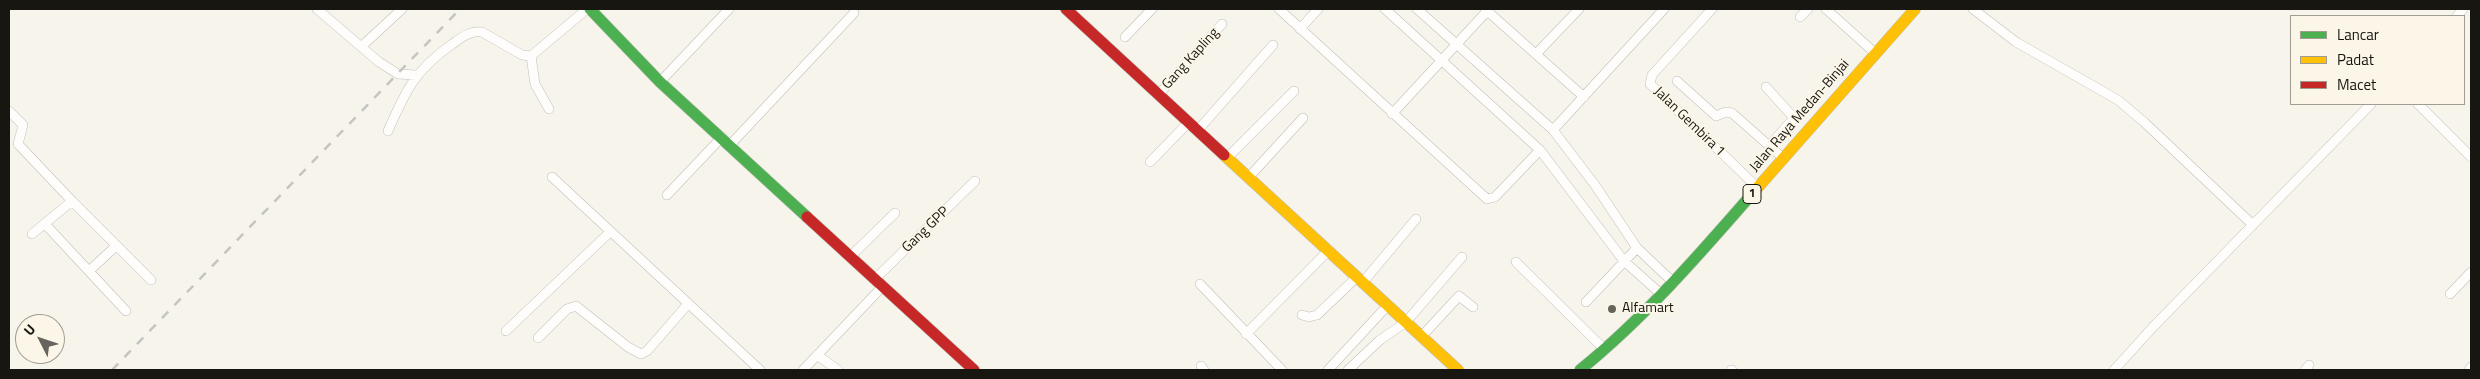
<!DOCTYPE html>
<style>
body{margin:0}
#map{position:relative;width:2480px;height:379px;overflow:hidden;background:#f6f4eb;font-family:"Titillium Web",sans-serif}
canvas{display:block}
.frame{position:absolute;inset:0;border:10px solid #181611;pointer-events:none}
.legend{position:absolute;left:2290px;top:15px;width:175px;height:90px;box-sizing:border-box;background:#fbf6e7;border:1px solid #a09c91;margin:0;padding:6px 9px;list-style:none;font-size:15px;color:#181611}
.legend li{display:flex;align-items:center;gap:10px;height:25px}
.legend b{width:25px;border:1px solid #a09c91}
.north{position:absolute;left:15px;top:314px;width:50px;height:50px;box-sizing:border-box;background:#fbf6e7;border:1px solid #a09c91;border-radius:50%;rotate:311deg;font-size:14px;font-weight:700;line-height:20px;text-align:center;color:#181611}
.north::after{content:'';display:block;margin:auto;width:18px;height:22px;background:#66645d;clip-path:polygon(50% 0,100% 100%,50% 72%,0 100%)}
</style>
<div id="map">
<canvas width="2480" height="379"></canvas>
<div class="frame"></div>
<ul class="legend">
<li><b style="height:6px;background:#4caf50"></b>Lancar</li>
<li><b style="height:6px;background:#ffc107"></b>Padat</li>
<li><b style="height:6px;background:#c62828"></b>Macet</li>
</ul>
<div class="north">U</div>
</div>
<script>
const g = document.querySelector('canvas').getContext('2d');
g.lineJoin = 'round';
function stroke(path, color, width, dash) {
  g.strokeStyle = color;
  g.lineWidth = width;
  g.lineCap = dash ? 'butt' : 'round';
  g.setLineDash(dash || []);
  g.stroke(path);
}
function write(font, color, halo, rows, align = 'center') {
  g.font = font + ' "Titillium Web",sans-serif';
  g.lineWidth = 4;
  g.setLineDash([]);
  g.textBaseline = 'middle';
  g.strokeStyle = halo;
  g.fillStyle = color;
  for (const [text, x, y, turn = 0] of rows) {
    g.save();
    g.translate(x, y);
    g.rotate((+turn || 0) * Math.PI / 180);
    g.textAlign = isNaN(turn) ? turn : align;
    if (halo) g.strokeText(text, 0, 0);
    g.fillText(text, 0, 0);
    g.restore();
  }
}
const street = new Path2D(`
 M317,9L379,62L398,74L416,75
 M1279,9L1487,199L1495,197L1540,150
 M1385,9L1540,150L1624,261L1662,295
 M1417,9L1553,130L1595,185L1637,248L1674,283
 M1485,9L1584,97
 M1712,9L1652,75L1650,84L1757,187
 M1826,9L1875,53
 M1973,9L2016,42L2118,100L2144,122L2253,225
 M2457,16L2463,9
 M1800,17L1808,9
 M1300,29L1318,9
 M1125,37L1152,9
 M362,46L402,9
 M1537,53L1579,9
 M531,56L535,84L549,109
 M1677,81L1716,116L1726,112L1732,113L1783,158
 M660,82L729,9
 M1766,87L1794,118L1769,146
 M1159,94L1222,24
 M2418,104L2471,157
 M9,111L23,125L18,144L72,201L32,234
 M1392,114L1489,9
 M1198,130L1273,45
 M1553,130L1664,9
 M388,131C405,92 415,70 451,45C461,38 470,30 482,32L522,55L531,56L587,9
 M730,145L854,13
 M1228,157L1294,91
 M1150,162L1189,122
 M552,177L760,370
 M1249,177L1303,118
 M667,195L722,137
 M72,201L151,280
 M45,224L126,311
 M851,256L895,213
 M1516,262L1605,350
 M89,271L116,246
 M876,278L975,181
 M1363,282L1416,219
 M1200,284L1282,370
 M2450,294L2471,272
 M1586,302L1637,248
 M1302,315L1309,317L1317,315L1357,277
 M506,331L610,232
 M1246,334L1329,250
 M1422,336L1459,296L1473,307
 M538,338L567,309L576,306L628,347L641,354L647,351L688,304
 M817,355L838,370
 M1201,366L1204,370
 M803,370L883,286
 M1328,370L1388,305
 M1348,370L1380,340L1406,322L1462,257
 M1731,370H1732
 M2114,370L2153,327L2371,104
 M2305,370L2309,365
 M2469,370L2471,367`);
const fast = new Path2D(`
 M590,9L660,82L807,217
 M1580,370C1644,318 1698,256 1752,194`);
const slow = new Path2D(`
 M1224,155L1458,370
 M1752,194L1915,9`);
const jam = new Path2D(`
 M1066,9L1224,155
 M807,217L974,370`);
stroke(street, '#c1bfb9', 10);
stroke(fast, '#c1bfb9', 12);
stroke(slow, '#c1bfb9', 12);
stroke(jam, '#c1bfb9', 12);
stroke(street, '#fefdfc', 9);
stroke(fast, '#4caf50', 11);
stroke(slow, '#ffc107', 11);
stroke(jam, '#c62828', 11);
stroke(new Path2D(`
 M112,370L460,9`), '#c4c4c1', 2.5, [9, 9]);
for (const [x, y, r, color] of [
 [1612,309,5,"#66645d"]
]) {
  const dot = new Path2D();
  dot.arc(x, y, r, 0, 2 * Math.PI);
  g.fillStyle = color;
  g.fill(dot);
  stroke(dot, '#fbf6e7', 2);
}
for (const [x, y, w] of [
 [1752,194,18]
]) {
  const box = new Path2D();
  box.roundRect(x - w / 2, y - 9.5, w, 19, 4);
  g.fillStyle = '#fbf6e7';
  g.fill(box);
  stroke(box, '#181611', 1);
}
write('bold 12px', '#181611', null, [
 ["1",1752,194]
]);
write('14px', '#181611', '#fbf6e7', [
 ["Gang Kapling",1191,59,-48],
 ["Jalan Raya Medan-Binjai",1800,116,-49],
 ["Jalan Gembira 1",1689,122,44],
 ["Gang GPP",926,230,-44]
]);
write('14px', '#181611', '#fbf6e7', [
 ["Alfamart",1622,309]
], 'left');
</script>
